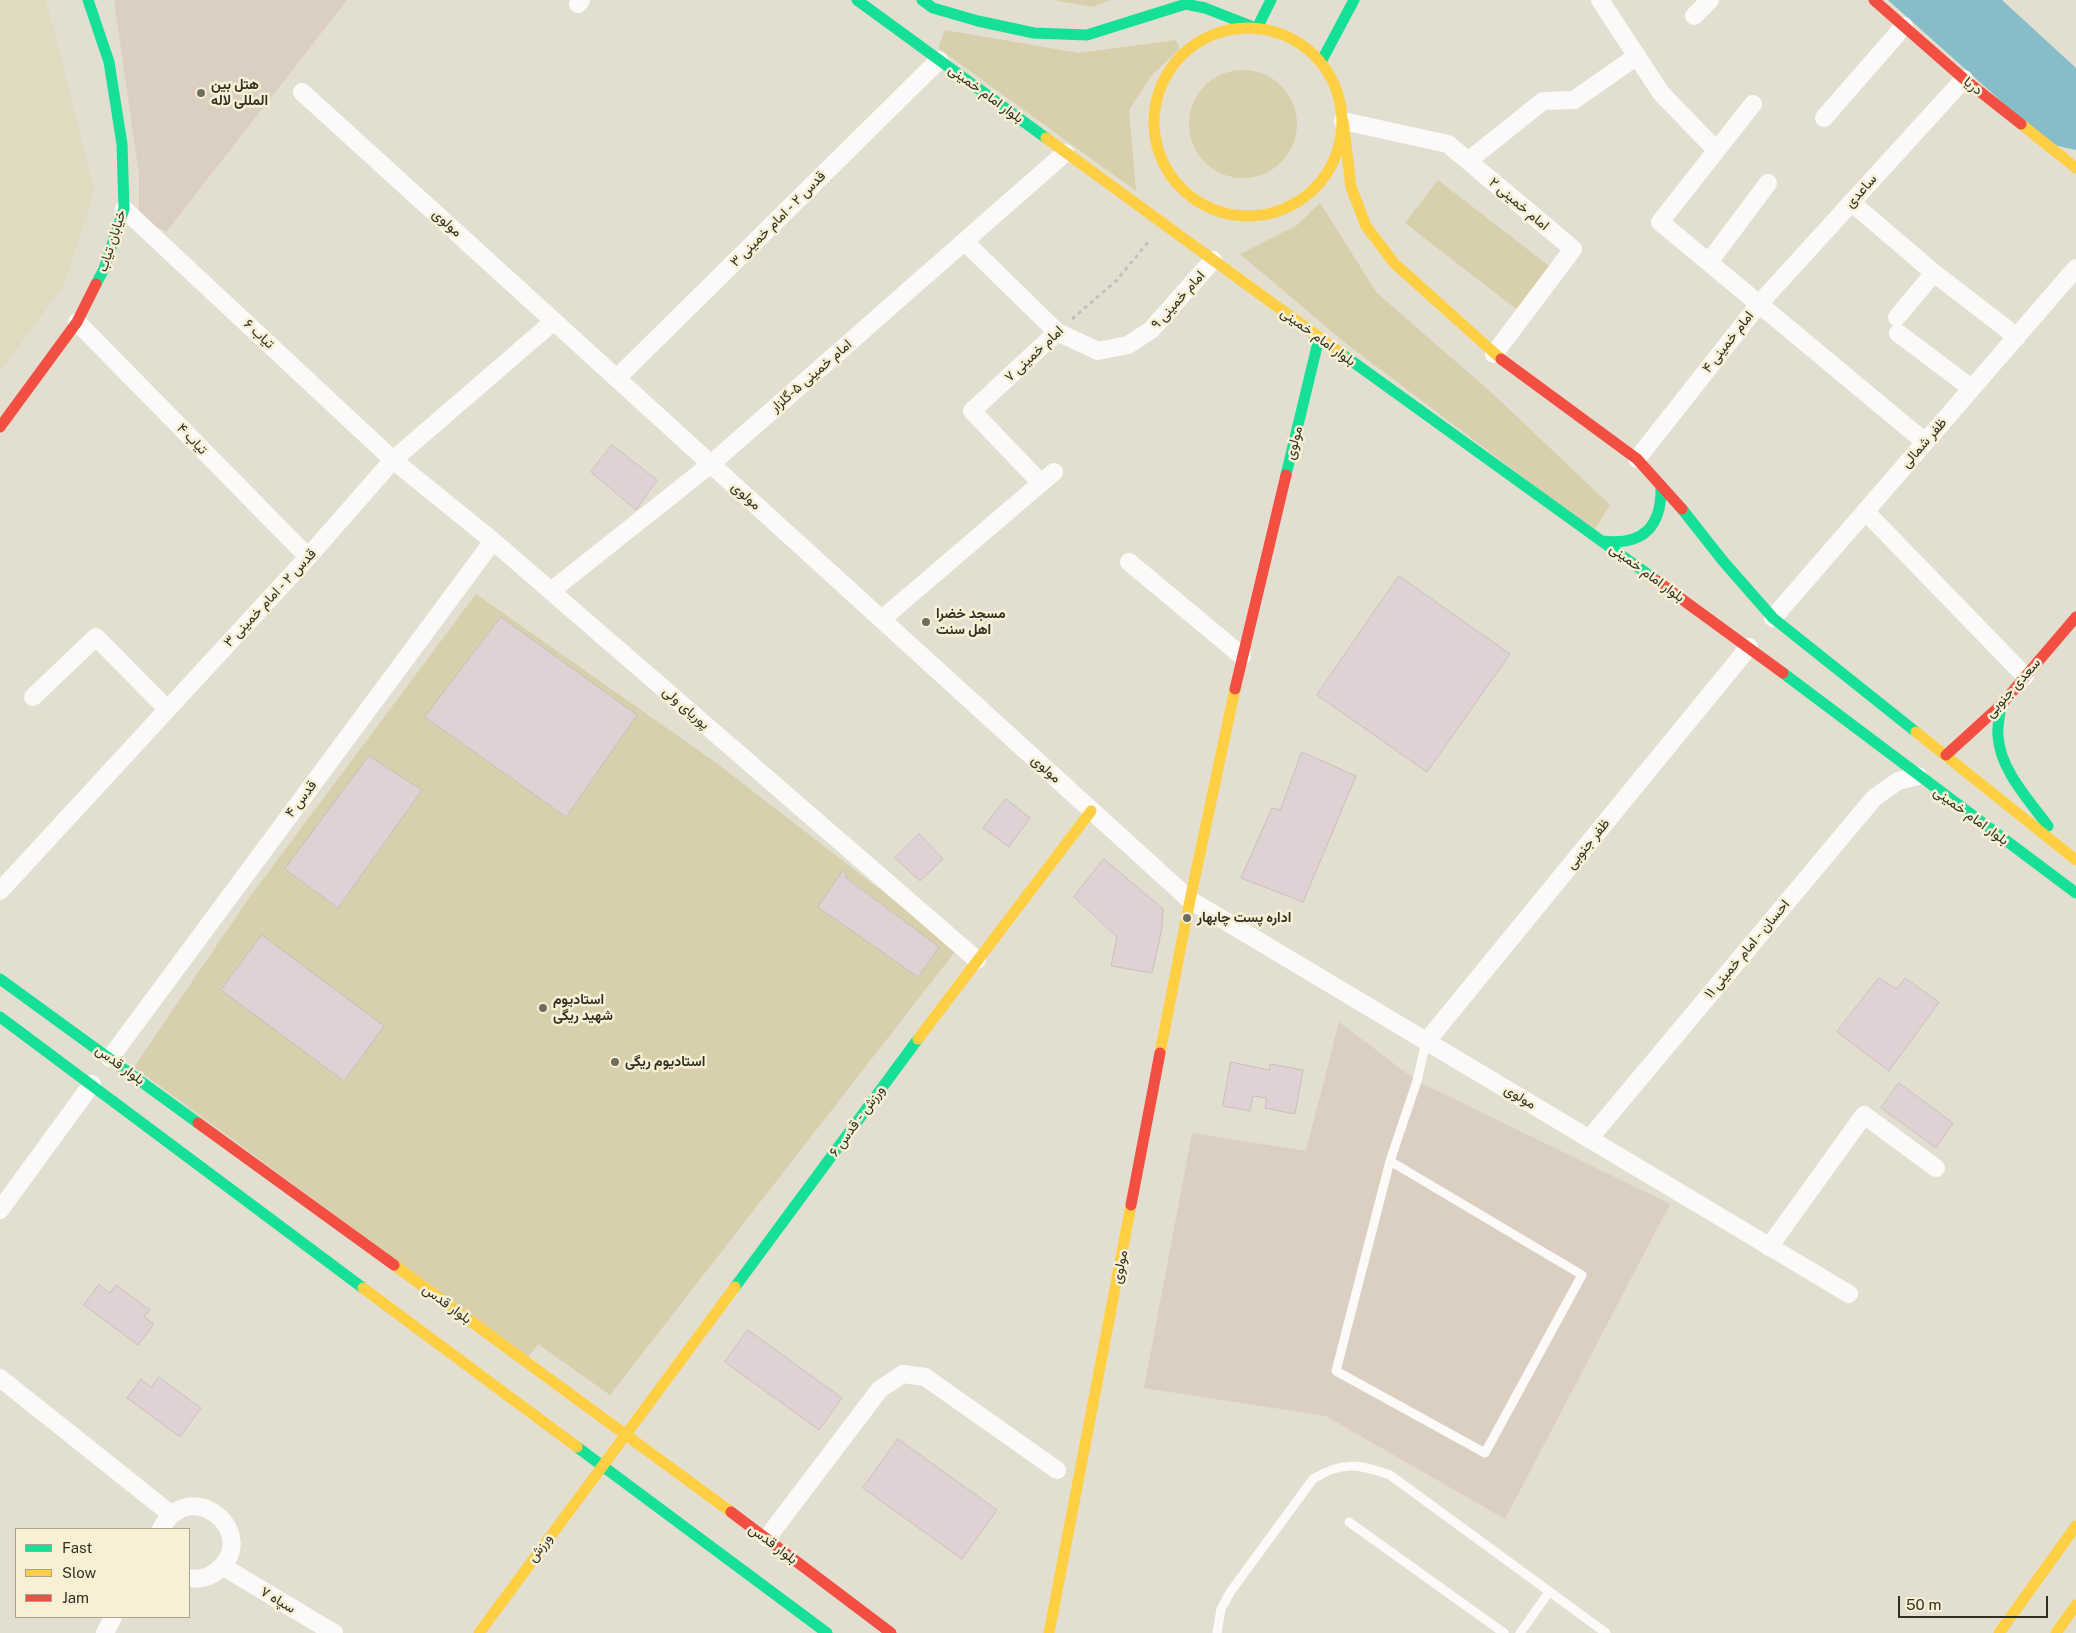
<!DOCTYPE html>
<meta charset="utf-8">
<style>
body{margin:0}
#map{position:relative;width:2076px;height:1633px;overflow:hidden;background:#e2ded0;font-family:"Public Sans",sans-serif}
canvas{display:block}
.legend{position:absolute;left:15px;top:1528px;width:175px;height:90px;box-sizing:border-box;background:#f7f0d5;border:1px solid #a8a28e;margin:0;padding:6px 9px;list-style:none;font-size:15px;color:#312e24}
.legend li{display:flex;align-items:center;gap:10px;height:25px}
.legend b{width:25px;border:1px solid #a8a28e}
.scale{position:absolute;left:1898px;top:1596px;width:150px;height:22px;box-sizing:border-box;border:2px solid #312e24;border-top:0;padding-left:6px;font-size:15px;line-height:18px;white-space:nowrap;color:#312e24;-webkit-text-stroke:4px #f7f0d5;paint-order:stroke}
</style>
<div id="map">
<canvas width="2076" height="1633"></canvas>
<ul class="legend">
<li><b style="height:6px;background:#16e098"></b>Fast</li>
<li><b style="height:6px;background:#ffcf43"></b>Slow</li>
<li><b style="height:6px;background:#f24e42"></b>Jam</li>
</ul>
<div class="scale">50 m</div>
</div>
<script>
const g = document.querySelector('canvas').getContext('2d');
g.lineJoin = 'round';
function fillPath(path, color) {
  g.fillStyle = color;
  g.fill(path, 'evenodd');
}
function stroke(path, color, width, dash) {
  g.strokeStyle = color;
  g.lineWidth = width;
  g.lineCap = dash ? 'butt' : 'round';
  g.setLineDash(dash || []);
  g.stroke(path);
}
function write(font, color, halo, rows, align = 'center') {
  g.font = font + ' "Public Sans",Vazirmatn,sans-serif';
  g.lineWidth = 5;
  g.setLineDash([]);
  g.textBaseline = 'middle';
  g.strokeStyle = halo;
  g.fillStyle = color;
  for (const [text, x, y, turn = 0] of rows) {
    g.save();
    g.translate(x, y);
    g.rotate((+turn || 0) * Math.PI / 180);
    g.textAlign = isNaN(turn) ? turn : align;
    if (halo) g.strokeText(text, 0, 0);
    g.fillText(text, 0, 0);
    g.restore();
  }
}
fillPath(new Path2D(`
 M114,0H347L166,232L158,227L151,236L139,228V175Z
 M1339,1022L1417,1081L1670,1204L1505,1519L1326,1416L1144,1388L1192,1133L1306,1151Z`), '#dacfc0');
fillPath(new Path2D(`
 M0,0H46L94,191L64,285L0,372Z`), '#e0dac1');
fillPath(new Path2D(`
 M1052,0H1110L1093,7Z
 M945,30L1079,53L1176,40L1180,49L1151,76L1129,110L1136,191L938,48Z
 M1189 124a54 54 0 1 1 108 0a54 54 0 1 1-108 0Z
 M1438,180L1553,269L1520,312L1405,223Z
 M1320,203L1377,293L1493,394L1610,505L1594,531L1343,341L1240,254L1297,225Z
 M476,594L715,762L957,949L610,1395L538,1344L528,1357L134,1067L249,898Z`), '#d8cfac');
fillPath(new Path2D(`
 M1888,0H2002L2076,68V150L2049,144Z`), '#87bcc9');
const building = new Path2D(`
 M612,445L657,480L636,510L591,472Z
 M1399,576L1510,654L1427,772L1317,695Z
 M501,617L637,715L566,817L425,717Z
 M1302,752L1356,776L1303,902L1241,878L1272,808L1280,810Z
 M369,756L422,790L338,908L285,869Z
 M1006,799L1030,818L1009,847L983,828Z
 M919,834L943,859L920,881L895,858Z
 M1104,859L1163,909L1162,928L1152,973L1111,966L1117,937L1074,897Z
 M843,871L847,874L845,877L939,947L918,977L818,907Z
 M262,935L384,1026L344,1081L221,990Z
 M1879,978L1897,989L1905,978L1939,1002L1889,1071L1837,1032Z
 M1231,1062L1269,1070L1270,1064L1303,1070L1295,1114L1265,1108L1267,1098L1253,1096L1250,1111L1223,1106Z
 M1899,1083L1953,1123L1936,1148L1881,1108Z
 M99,1285L110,1293L116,1285L150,1310L144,1317L154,1324L138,1345L84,1305Z
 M748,1330L842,1398L819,1430L725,1362Z
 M159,1377L201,1408L180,1437L127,1398L141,1379L151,1387Z
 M898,1439L997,1510L962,1559L863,1488Z`);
fillPath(building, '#e0d2d4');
stroke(building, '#c6c0bc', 1);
stroke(new Path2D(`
 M1072,319L1116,281L1149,241`), '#c3c1bd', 3, [4, 4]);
stroke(new Path2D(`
 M1390,1161L1582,1275L1485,1453L1336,1371L1390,1161L1417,1081L1426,1042
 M1349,1522L1504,1633
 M1217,1633L1221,1609L1231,1591L1313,1479C1342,1461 1359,1464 1390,1475L1606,1633
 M1520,1633L1549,1592`), '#fbfaf8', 9);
stroke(new Path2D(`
 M1600,0L1661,93L1716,150
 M578,4L581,0
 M1694,16L1710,0
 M302,92L1190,900L1849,1294
 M1824,118L1904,26
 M1343,121L1448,144L1573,249L1494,354
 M1468,161L1543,101L1574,100L1637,56
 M1851,202L1934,273L2017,337
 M124,209L393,460L493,541L977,960
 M965,242L1057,332L1098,351L1128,345L1151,330L1213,260
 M1709,262L1768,183
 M1897,317L1934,273
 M77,322L308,557
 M1898,333L1971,388
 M617,378L939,60
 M1925,442L1759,304L1964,79
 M1637,459L1759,304L1660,222L1753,104
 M1041,483L972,411L1057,332
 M1865,511L2025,676
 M1129,562L1242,656
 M551,591L711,464L1065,153
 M1773,618L2076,268
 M882,619L1054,472
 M33,697L96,637L167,709
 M0,891L308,557L393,460L554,321
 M1426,1042L1749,647
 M110,1058L493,541
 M1589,1139L1874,798L1898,781L1918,776
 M0,1210L92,1084
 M1769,1247L1864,1115L1936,1168
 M0,1378L172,1515
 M161,1529C191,1473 261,1534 218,1570C210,1577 199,1580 189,1578
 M767,1538L880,1389L903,1374L925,1377L1057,1470
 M222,1566L334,1633
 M105,1633L113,1617`), '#fbfaf8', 18);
stroke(new Path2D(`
 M88,0L109,62L122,144L124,209L104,269L96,284
 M857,0L1046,138
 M922,0L933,8L978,21L1034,33L1087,35L1186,4L1205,8L1251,26
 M1257,28L1271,0
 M1321,62L1354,0
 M1342,354L1657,581
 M1286,475L1319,338
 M1682,509L1723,561L1773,618L1916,732
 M1602,541C1643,546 1662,527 1661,486
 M1783,673L2076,893
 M2001,705C2000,715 1997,726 1998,736C2000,770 2029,800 2048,826
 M0,979L198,1123
 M0,1017L363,1288
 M735,1287L918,1039
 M577,1447L827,1633`), '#16e098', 11);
stroke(new Path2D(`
 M1154 122a94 94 0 1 1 188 0a94 94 0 1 1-188 0Z
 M1343,121L1351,187L1366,226L1394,263L1501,359
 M2021,124L2076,168
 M1046,138L1342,354
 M1916,732L2076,860
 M918,1039L1091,811
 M1160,1053L1190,900L1235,689
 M394,1265L731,1512
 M363,1288L577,1447
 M479,1633L735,1287
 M1049,1633L1131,1205
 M1999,1633L2076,1526
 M2056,1633L2076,1605`), '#ffcf43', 11);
stroke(new Path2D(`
 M1874,0L1964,79L2021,124
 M1501,359L1637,459L1682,509
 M0,427L77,322L96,284
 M1657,581L1783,673
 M1235,689L1286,475
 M1946,755L2001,705L2076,617
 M198,1123L394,1265
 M1131,1205L1160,1053
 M731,1512L891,1633`), '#f24e42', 11);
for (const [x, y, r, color] of [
 [201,93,5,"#6f6c60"],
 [926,622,5,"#6f6c60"],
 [1187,918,5,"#6f6c60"],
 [543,1008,5,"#6f6c60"],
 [615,1062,5,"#6f6c60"]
]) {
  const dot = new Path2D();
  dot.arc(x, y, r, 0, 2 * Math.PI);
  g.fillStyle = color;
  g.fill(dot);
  stroke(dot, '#f7f0d5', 2);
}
write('bold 14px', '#312e24', '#f7f0d5', [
 ["هتل بین",211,85],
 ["المللی لاله",211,101],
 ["مسجد خضرا",936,614],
 ["اهل سنت",936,630],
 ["اداره پست چابهار",1197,918],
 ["استادیوم",553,1000],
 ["شهید ریگی",553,1016],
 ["استادیوم ریگی",625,1062]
], 'left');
write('14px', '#312e24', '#f7f0d5', [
 ["دریا",1973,86,39],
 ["بلوار امام خمینی",986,94,36],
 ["ساعدی",1861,191,-48],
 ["امام خمینی ۲",1519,204,40],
 ["قدس ۲ - امام خمینی ۳",778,219,-45],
 ["مولوی",447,223,42],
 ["خیابان تیاب",112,241,-72],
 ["امام خمینی ۹",1178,300,-48],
 ["تیاب ۶",259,334,43],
 ["بلوار امام خمینی",1318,337,36],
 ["امام خمینی ۴",1728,342,-52],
 ["امام خمینی ۷",1034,354,-43],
 ["امام خمینی ۵-گلزار",811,376,-41],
 ["تیاب ۴",192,439,46],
 ["مولوی",1294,443,-76],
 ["ظفر شمالی",1924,443,-49],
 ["مولوی",746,496,42],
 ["بلوار امام خمینی",1647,573,36],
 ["قدس ۲ - امام خمینی ۳",270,598,-47],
 ["سعدی جنوبی",2013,688,-48],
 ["پوریای ولی",686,708,41],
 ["مولوی",1046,769,42],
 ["قدس ۴",301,799,-53],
 ["بلوار امام خمینی",1971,816,36],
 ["ظفر جنوبی",1588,844,-51],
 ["احسان - امام خمینی ۱۱",1747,949,-50],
 ["بلوار قدس",120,1065,36],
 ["مولوی",1520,1097,31],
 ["ورزش - قدس ۶",857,1121,-54],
 ["مولوی",1120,1267,-79],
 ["بلوار قدس",447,1304,36],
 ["بلوار قدس",773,1544,37],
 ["ورزش",540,1548,-54],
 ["سپاه ۷",278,1600,31]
]);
</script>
